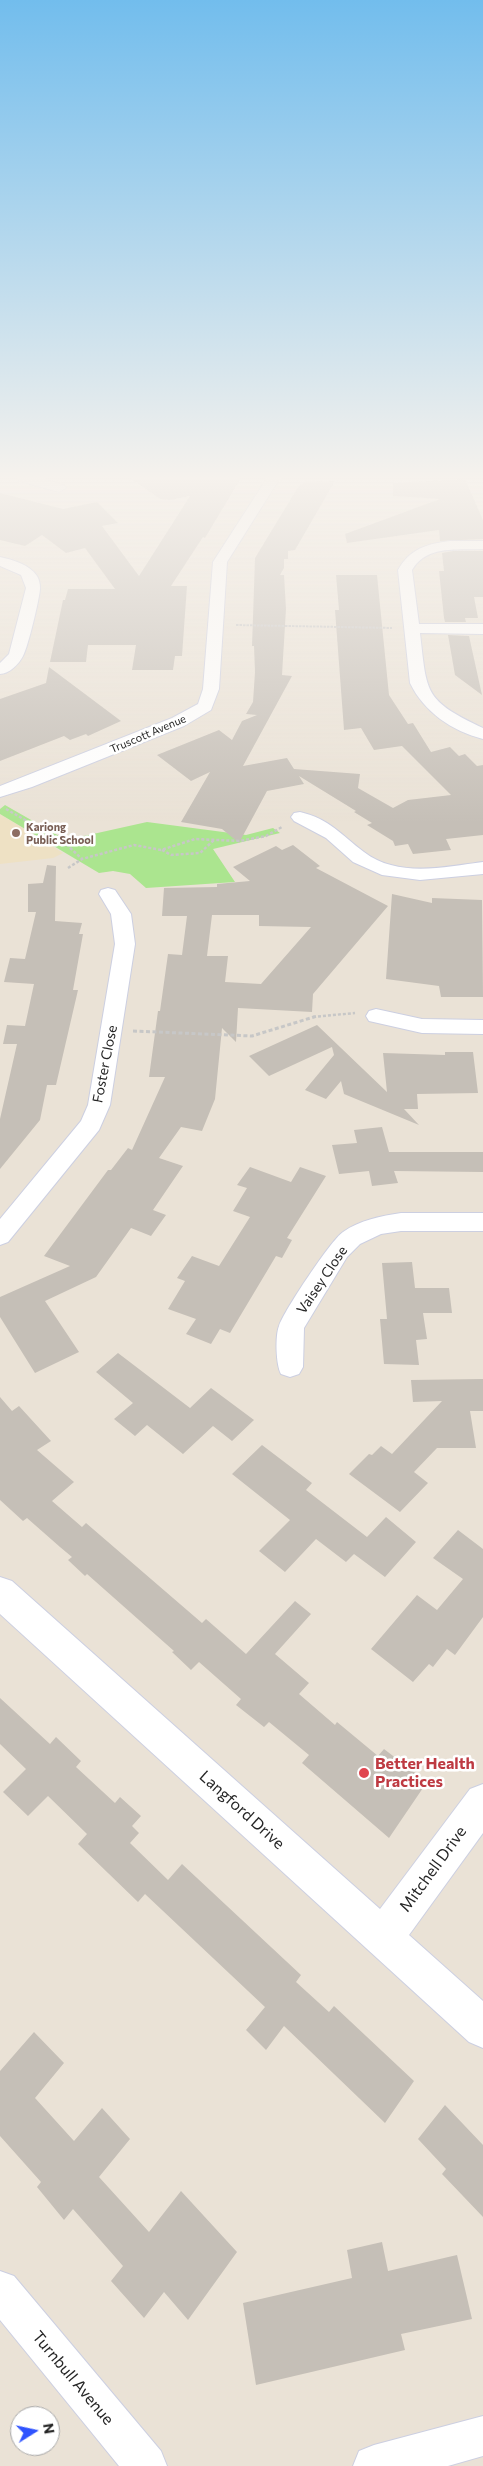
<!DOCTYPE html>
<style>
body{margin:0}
#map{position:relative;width:483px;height:2466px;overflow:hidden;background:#eae2d6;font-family:Commissioner,sans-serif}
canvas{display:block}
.north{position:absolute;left:10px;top:2406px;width:50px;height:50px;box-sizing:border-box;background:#fff;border:1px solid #a8a8a8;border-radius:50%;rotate:80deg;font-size:14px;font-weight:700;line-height:20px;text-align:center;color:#262626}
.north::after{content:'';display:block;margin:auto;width:18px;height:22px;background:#2f53ff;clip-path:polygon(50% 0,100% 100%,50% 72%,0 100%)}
</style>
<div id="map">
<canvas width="483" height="2466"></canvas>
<div class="north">N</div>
</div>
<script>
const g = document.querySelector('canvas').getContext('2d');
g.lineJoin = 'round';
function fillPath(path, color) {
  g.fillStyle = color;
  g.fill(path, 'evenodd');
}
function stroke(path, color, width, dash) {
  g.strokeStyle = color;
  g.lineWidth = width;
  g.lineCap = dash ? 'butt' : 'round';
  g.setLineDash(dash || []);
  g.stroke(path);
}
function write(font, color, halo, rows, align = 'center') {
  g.font = font + ' Commissioner,sans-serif';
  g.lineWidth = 5;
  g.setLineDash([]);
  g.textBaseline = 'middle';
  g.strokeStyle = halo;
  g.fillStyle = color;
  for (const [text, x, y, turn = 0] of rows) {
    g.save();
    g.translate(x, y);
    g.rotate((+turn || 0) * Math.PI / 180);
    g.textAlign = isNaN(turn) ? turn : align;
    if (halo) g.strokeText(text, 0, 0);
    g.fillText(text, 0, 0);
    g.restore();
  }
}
fillPath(new Path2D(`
 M0,814L63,853L53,858L0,864Z`), '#eee1c4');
fillPath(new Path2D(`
 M5,805L66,840L147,822L246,835L273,828L280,833L213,849L235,882L146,888L130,874L113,871L99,873L0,814V809Z`), '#abe58f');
fillPath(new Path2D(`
 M130,478H241L205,538L203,537L171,586H187L182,656H175L173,670H132L136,645H88L86,662H50L63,600H65L68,589H115L85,548L66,553L42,535L25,546L0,540V493L63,509L97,502L118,523L102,526L139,576L190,496L170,500L160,499Z
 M465,479L483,520V539L440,541L439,530L347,543L345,534L440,499L393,496V483Z
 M335,481L295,550L288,551V559H284V568L280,575H284L286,609L282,675L292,676L243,766L287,758L294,769L360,774L358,788L393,808L408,800L451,795L402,746L374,750L361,728L344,730L335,610H339L336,575H377L389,695L408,724L413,723L431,752L450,747L459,756L465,754L477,766L483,765V835L446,839L451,850L413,854L408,844L395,846L393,841L367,825L372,823L354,812L356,811L299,776L304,784L267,791L239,843L222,829L181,822L210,772L191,781L157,755L219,730L232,740L242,721L257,715L246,714L253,702L255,672L254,646H252L255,558L298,487L304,482Z
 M453,551H483V597H474L478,618H465L466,622H445L444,618L439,571H444L442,553Z
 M448,635L469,636L482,695L455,675Z
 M49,667L121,721L88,736L86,734L70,740L64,736L0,761V699L46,683Z
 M293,845L320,866L316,868L388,906L313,994L312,1012L238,1008L236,1042L222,1028L215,1099L202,1131L181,1127L159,1158L183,1166L153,1210L166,1215L151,1236L131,1228L96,1277L45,1301L79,1352L35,1373L0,1317V1297L70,1266L44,1256L108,1170H111L128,1148L132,1150L165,1077H149L158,1011H160L168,954L182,955L187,916H162L164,888L217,887V884L250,881L233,867L276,846L282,850ZM212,915H259V926L311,927L261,984L225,982L228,956H207Z
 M47,865L56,866L55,921L82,923L79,934H83L73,990H78L56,1085H47L40,1120L0,1169V1119L17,1044H3L7,1025L25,1026L34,984L4,982L10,958L25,959L36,912H28V884L43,883Z
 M392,894L432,903V898L482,900L483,997H441L439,986L386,979Z
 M317,1025L387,1092L383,1053L445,1055V1052H473L478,1093L417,1094L418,1109H404L419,1125L344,1094L341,1081L326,1099L305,1090L334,1055L332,1047L269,1076L249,1056Z
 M382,1127L389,1152H483V1172L394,1171L398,1183L372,1186L369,1171L339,1174L332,1145L357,1143L354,1130Z
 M250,1167L291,1182L300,1167L326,1176L287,1238L292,1240L282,1258L276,1256L230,1333L220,1329L211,1344L186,1334L196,1319L168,1309L185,1281L177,1278L192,1256L219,1266L250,1217L233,1211L247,1188L237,1185Z
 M412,1262L415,1288H449L452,1313H423L427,1339L416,1340L419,1365L384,1364L380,1319H387L382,1263Z
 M118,1353L190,1408L211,1388L254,1420L232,1441L213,1426L183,1454L147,1425L135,1436L114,1419L133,1403L96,1372Z
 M483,1379V1411H470L476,1448H437L414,1472L428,1483L400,1512L349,1474L369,1454L372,1455L381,1446L392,1454L442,1401L413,1402L411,1380Z
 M0,1397L12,1411L19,1406L51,1441L37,1450L74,1482L52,1501L82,1527L86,1523L202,1623L206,1619L246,1654L295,1601L311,1614L275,1654L309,1683L299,1694L335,1725L337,1722L378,1756L384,1749L427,1782L389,1838L302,1763L309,1755L269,1722L264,1727L236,1705L241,1699L199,1662L191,1670L172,1652L174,1651L87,1574L85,1576L68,1560L72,1557L60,1547L27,1518L23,1521L0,1500Z
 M262,1445L312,1483L306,1490L367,1537L386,1517L416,1542L385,1577L354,1554L346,1562L316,1539L285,1572L259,1551L290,1520L232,1474Z
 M458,1530L483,1549V1617L455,1655L447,1649L433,1667L429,1664L413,1682L371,1649L417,1595L437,1610L463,1579L433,1558Z
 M0,1698L50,1744L56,1737L81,1761L76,1767L115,1803L120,1797L141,1816L132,1826L139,1833L130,1843L168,1880L182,1864L301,1975L296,1982L329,2012L334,2006L414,2081L385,2123L284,2026L266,2050L246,2030L265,2007L145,1894L138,1902L78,1844L87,1834L48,1796L28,1816L3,1792L26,1769L0,1744Z
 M34,2032L64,2063L35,2098L74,2141L102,2108L130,2139L99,2177L149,2232L181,2191L237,2252L188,2320L164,2292L144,2318L111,2281L123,2266L73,2209L64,2220L37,2187L41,2182L0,2136V2071Z
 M445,2105L483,2145V2217L442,2174L446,2169L418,2139Z
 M382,2242L388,2271L457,2255L472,2319L401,2334L405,2350L256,2385L243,2303L352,2278L347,2250Z`), '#c5bfb7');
const street = new Path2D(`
 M18,478H40L64,485L66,488L59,492L19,481Z
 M267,478H280L227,562L219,689L211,710L184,726L32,787L0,797V786L172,718L198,704L203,689L213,562Z
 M450,541H483V549C458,550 426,545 412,570L419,624H483V634L420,633C427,694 424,700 483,728V739C452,731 424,712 410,683L398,570C410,549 426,544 450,541Z
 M0,557C13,560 29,564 37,576C39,579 40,584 40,588C40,597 28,647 23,656C19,664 9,674 0,674V663L9,654L26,588L21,575L0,566Z
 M300,812C330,819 341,835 364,852C398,878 444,867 483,862V874L420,880L382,875L353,862L326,838L294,821L291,817L294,813Z
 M108,888L115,890L131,914L135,944L110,1105L99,1130L8,1242L0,1245V1219L81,1121L88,1105L115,944L111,914L99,894L101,890Z
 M376,1009L422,1019L483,1020V1034L422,1033L369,1021L366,1016L369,1011Z
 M401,1213H483V1231H401L381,1234L360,1244L347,1257L304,1328L303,1367L299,1374L290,1377L281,1374C276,1365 275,1336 279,1326C284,1311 331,1240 343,1232C360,1220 381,1216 401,1213Z
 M0,2271L14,2276L161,2451L167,2466H119L0,2320Z
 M483,2416V2456L448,2466H353L359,2451L374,2445Z`);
const secondary = new Path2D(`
 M0,1577L12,1581L380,1909L470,1789L483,1784V1833L409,1935L483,2001V2048L469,2042L0,1614Z`);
stroke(street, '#cccfe1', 2);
stroke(secondary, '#cccfe1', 2);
stroke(new Path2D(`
 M236,625L392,628`), '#c7c7c7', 2, [2.5, 1]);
stroke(new Path2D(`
 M6,809L65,843L82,859
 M162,850L171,855L200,853L214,840
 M68,868L82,859L134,845L161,850L195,839L240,841L266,836L282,827
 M313,1017L355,1013`), '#c7c7c7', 2.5, [3, 2]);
stroke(new Path2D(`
 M133,1031L252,1036L317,1016`), '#c7c7c7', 3, [4, 2.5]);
fillPath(street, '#fff');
fillPath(secondary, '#fff');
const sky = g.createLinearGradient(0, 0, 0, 824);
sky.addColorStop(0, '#72bded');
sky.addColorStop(0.58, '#f6f2ed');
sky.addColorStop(1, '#f6f2ed00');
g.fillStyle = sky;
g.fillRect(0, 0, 483, 824);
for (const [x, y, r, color] of [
 [16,833,5,"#8d6e63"],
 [364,1773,6,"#e0444e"]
]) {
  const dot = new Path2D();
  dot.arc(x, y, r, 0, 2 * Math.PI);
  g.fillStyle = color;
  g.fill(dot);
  stroke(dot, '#fff', 2);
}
write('11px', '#262626', '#fff', [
 ["Truscott Avenue",148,734,-23]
]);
write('bold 11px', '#785e54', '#fff', [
 ["Kariong",26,827],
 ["Public School",26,840]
], 'left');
write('14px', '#262626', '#fff', [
 ["Foster Close",105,1064,-79],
 ["Vaisey Close",322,1280,-56]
]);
write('bold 16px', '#be3a42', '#fff', [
 ["Better Health",375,1764],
 ["Practices",375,1782]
], 'left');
write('16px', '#262626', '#fff', [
 ["Langford Drive",242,1810,42],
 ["Mitchell Drive",433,1869,-54],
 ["Turnbull Avenue",73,2378,50]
]);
</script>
